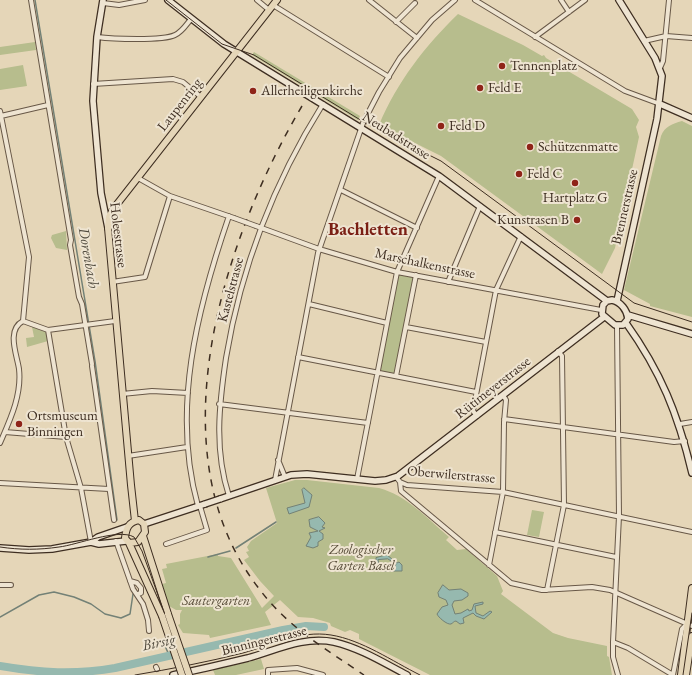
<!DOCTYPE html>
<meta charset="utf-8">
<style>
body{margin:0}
canvas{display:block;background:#e5d6b8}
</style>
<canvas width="692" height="675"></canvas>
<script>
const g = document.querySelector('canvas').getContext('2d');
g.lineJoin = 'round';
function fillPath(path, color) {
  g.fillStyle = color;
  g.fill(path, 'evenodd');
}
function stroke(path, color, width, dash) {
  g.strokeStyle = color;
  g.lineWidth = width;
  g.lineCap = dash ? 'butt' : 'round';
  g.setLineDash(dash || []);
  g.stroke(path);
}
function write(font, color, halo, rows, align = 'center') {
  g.font = font + ' "EB Garamond",serif';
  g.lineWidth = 4;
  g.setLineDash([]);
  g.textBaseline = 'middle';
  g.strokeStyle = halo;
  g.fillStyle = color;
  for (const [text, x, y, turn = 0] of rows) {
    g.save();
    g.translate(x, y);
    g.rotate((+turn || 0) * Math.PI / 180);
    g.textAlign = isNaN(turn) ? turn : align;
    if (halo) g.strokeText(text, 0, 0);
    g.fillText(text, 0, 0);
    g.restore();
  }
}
fillPath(new Path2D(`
 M458,14L523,45L542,56L544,55L546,58L632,109L639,120L636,127L639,137L615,248L602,274L441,156L379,125C397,82 425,46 458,14Z
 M35,42L36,50L0,55V47Z
 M254,52L360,116L358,120L252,55Z
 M23,65L27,86L0,90V69Z
 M682,121L692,126V317L650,306V304L624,290L661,136C665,126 672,124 682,121Z
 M66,231L67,250L56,248L51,238L52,235Z
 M397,273L417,277L398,376L378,372Z
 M32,327L46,332L48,341L27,347L26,338L34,337Z
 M295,480H307L379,488C406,495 428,519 449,537L446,540L457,550L466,549L497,576L503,591L501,594L553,633L568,638L607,646V656L609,657L612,675H430L359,639V634L350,630L345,632L331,626L330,623L313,618L298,617L280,600L265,612L271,625L210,638L209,635L183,633L178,625L180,624V614L182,610H176L169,606L162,584L166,583L162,569L167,568L166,564L218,554V556L231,558L262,608L274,596L260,581L244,560L249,557L246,552L249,551L247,547L251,541L277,523L266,488Z
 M532,510L544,512L539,537L527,535Z
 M261,659L264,669L236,675H215L213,670Z`), '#b7bd8d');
const water = new Path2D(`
 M304,488L312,495L309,507L289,514L287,508L305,503L302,490Z
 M319,517L325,523L322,527L325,528L319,531L323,534V539L318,542V546L313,548L306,546L311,537L309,533L318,531L310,527L309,520Z
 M387,555L397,563L399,562L402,565V571H385L376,567V558ZM388,559L396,564L395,566H385L384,567L379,565L378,560Z
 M443,585L449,590L461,589L468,593V596L462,600L454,601L452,605L455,614L461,613L468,609L469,611L472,610L474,604L483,602V604L475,606L476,613L483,616L490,611L492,612L484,619L476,616L473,613L463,618L464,623L460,624L456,621C454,621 453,623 451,624C447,625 438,617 437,614L442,607L448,605L446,600L439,597L438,593Z`);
fillPath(water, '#96b9af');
stroke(water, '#738176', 1);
stroke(new Path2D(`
 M35,0L95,361L117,520
 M236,548L276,522
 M208,557L230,551
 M0,617L39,595L54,592L74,597L91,604L105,614L121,618L130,614L133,594
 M165,646L169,655`), '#738176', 1.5);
stroke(new Path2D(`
 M0,666C41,673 74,675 115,668L283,630L306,626L324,627`), '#96b9af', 8);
const street = new Path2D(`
 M31,0L71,240L70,245L79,297L82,304L92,364
 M257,0L269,10
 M369,0L417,38
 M475,0L625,91L660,104
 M561,0L569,12
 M103,3L119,5L145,0
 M273,5L389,77
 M396,22L415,3
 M97,37C112,39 163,41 175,35C182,32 186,25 191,19
 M535,37L585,0
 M644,41L666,36L692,38
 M660,68L663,61L669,0
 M93,84L173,79L183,82L201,97
 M0,111L29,257L23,321
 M1,116L48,105
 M138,178L170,196L234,218
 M341,190L417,228
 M256,226L319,249L397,272L601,310
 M112,282L145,277L170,196
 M448,282L480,206
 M309,304L387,323
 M617,326L619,516L613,642V657L618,675
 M406,327L486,342
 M48,330L66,437L81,488L91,542
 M298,357L476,392
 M92,366L114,520
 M396,376L416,275
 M122,394L152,391L188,393
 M219,404L368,423
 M477,416L473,411L496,290L521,236
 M504,419L674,442L685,441
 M680,424L692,422
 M5,432L66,437
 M0,443C10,420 22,395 19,369C17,355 6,330 23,321L48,330L115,321
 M128,456L187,447
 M278,460L285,477
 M396,477L400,482L407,485L503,492L692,532
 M357,479L397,272L439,176
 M275,480L318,253L363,123L379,92L400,58L432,20L455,0
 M400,482L401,491L511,583L542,590L592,587L610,590L692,626
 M0,483L109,489
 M229,496C214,450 219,405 226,358C241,268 274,182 323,104
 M198,506C171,410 197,309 229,216
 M495,532L616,557
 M116,541L133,589L143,604L148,620L149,631
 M166,544L207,530L200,506
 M489,565L503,492L504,422L506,400L503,395
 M130,581L137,583L141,588V593L138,594
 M0,585H11
 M547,590L564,505L562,356L558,351
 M613,642L628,648L673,675
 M156,667L157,669
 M268,675V670L297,668L323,675
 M673,675L682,629L687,624`);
const secondary = new Path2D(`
 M103,0L97,37L93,101L101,193L108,228
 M168,0L224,44L439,176L607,301
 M660,104L692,118
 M612,300C621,302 627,310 628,319L623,325H615L602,314L603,305L607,301Z
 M617,301L657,119L662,76L655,58L619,0
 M628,315L692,334
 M626,323C661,372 678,414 692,473
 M220,499L291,475L307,474L375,481L386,480L398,476L604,317
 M144,524L205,504
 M91,542L98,537L127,527
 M0,548L29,550L52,549L91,542L99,544L126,541
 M173,675C198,670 223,664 248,658C277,650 303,636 334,642C360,648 384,663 407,675`);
const primary = new Path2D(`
 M139,520L144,524L145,532L138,542L129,543L125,538C126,529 128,522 139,520Z
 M135,521L131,485L108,228L109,217L114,208L277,0
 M143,536L168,614
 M129,543L162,616
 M681,675L692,588
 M686,675L692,636`);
stroke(street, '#685847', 6);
stroke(secondary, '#3e2e21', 8);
stroke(primary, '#3e2e21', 8);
stroke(street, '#eee4d1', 4);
stroke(secondary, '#eee4d1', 5.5);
stroke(primary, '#e5d6b8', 6);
stroke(new Path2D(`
 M166,0L222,44L254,55L367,124L441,161L634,303L692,322
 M0,547C20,550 39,550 59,547C77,545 118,528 134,537L142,551L187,675
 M135,675C171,669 207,662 243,653C272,645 300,630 331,635C362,640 392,661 420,675
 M683,675L692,613`), '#3e2e21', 1);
stroke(new Path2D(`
 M302,106C224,238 154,450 257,586C287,627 323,647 364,675`), '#3e2e21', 1.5, [7, 7]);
const streetBridge = new Path2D(`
 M234,218L256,226`);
const secondaryBridge = new Path2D(`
 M205,504L220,499`);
const primaryBridge = new Path2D(`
 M168,614L189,675
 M162,616L182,675`);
stroke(streetBridge, '#685847', 6, []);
stroke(secondaryBridge, '#3e2e21', 8, []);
stroke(primaryBridge, '#3e2e21', 8, []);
stroke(streetBridge, '#eee4d1', 4);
stroke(secondaryBridge, '#eee4d1', 5.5);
stroke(primaryBridge, '#e5d6b8', 6);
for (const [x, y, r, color] of [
 [502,66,4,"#8f2418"],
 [480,88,4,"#8f2418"],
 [253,91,4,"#8f2418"],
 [441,126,4,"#8f2418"],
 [530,147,4,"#8f2418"],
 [519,174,4,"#8f2418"],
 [575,183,4,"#8f2418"],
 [577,220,4,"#8f2418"],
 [19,424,4,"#8f2418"]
]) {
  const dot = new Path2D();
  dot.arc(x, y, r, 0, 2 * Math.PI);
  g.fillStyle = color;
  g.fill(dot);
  stroke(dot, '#eee4d1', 1.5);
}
write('14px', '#3e2e21', '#eee4d1', [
 ["Tennenplatz",510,66],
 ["Feld E",488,88],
 ["Allerheiligenkirche",261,91],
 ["Feld D",449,126],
 ["Schützenmatte",538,147],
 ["Feld C",527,174],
 ["Hartplatz G",575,198,"center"],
 ["Kunstrasen B",569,220,"right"],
 ["Ortsmuseum",27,416],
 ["Binningen",27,432]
], 'left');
write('14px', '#3e2e21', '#eee4d1', [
 ["Laupenring",180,105,-52],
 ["Neubadstrasse",396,136,32],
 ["Brennerstrasse",625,207,-77],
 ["Holeestrasse",118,235,83],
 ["Marschalkenstrasse",425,264,12],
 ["Kastelstrasse",231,290,-75],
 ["Rütimeyerstrasse",493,388,-38],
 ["Oberwilerstrasse",451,475,5],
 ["Binningerstrasse",264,641,-14]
]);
write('italic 14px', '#564b37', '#eee4d1', [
 ["Zoologischer",361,550],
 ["Garten Basel",361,566],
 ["Sautergarten",216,601]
]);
write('italic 15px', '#504a3d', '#eee4d1', [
 ["Dorenbach",88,258,80],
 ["Birsig",159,643,-12]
]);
write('bold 18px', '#7a1f14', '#eee4d1', [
 ["Bachletten",368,230]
]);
</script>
